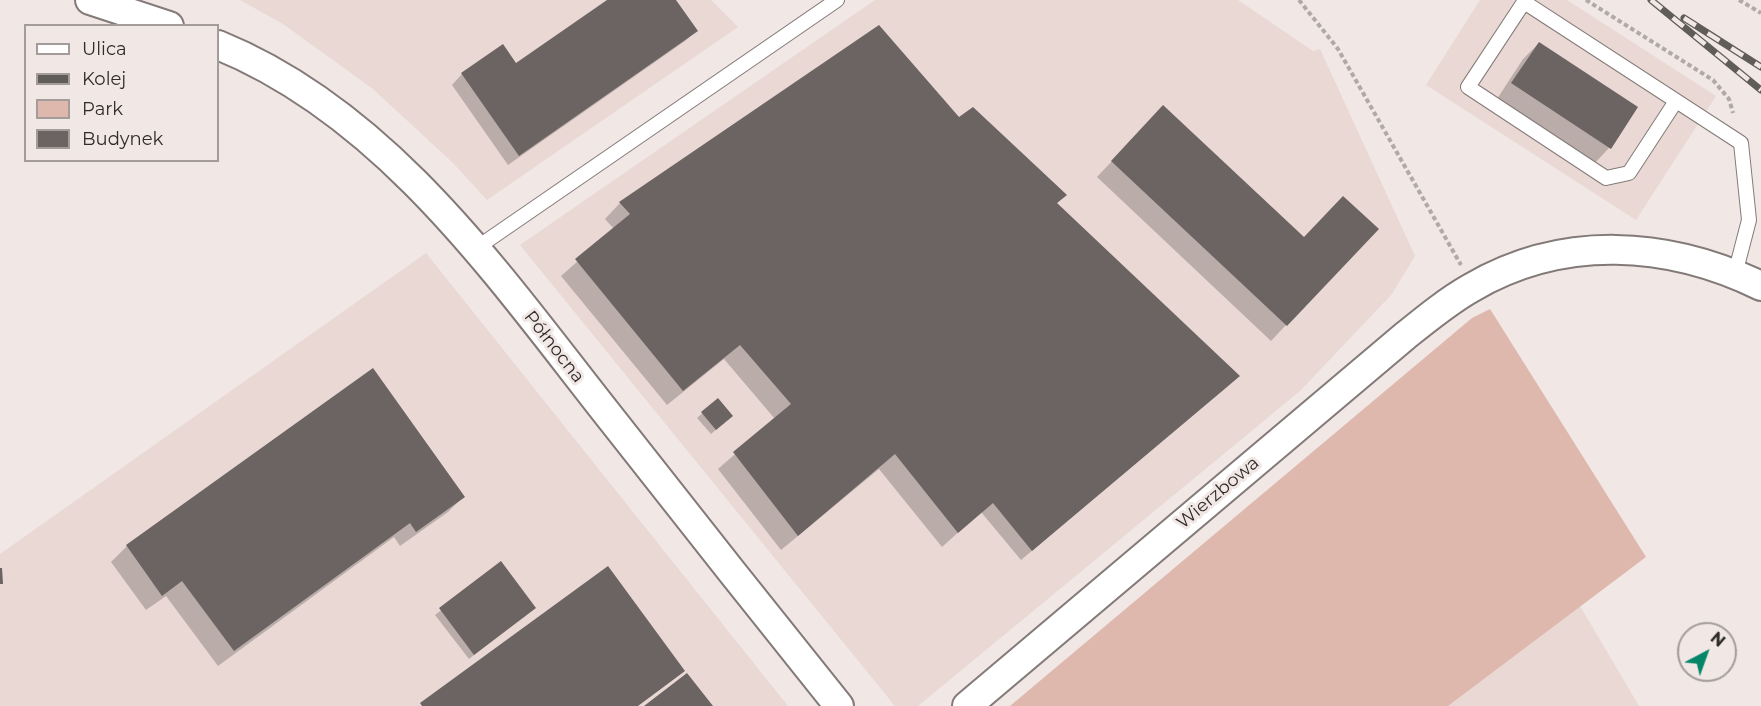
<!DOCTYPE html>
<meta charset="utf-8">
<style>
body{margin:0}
#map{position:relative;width:1761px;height:706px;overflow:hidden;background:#f1e7e5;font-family:Montserrat,sans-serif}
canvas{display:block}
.legend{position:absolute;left:24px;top:24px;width:195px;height:138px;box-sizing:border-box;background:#f1e7e5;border:2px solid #a39c9b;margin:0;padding:8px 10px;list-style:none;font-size:18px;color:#2f2c2b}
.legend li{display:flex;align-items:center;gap:12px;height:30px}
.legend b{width:30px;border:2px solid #a39c9b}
.north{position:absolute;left:1677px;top:622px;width:60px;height:60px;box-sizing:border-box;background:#f1e7e5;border:2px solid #a39c9b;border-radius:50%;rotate:41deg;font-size:16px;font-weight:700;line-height:24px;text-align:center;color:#2f2c2b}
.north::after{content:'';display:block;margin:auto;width:21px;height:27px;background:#058668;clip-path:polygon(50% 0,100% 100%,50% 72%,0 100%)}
</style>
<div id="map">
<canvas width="1761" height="706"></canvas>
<ul class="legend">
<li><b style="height:8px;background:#fff"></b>Ulica</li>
<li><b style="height:8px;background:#605c5a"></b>Kolej</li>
<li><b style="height:16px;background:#deb7ad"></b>Park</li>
<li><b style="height:16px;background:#6c6462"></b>Budynek</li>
</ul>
<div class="north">N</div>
</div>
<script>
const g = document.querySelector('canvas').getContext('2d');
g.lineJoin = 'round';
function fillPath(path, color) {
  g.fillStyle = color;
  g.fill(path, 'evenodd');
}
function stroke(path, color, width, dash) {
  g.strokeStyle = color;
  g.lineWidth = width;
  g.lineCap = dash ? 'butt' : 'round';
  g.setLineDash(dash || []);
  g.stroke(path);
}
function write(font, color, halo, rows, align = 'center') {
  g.font = font + ' Montserrat,sans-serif';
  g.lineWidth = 6;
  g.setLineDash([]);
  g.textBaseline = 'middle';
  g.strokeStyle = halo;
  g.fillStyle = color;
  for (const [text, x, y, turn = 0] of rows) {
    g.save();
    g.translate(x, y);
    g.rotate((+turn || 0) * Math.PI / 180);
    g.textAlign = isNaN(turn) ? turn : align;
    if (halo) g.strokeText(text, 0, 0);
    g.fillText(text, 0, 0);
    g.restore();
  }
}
fillPath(new Path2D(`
 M240,0H711L738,27L487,200L452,162L373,89L283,24Z
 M875,0H1238L1313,51L1320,49L1415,256L1392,294L1300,391L918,706H895L520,245Z
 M1480,0H1567L1716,96L1636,220L1426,85Z
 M426,253L788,706H0V554Z
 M1580,606L1639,706H1448Z`), '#e9d8d4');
fillPath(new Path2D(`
 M1490,309L1646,557L1448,706H1010L1472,318Z`), '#deb7ad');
fillPath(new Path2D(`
 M609,0H674L696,31L685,41L508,165L452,85L462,74L516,65Z
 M1539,43L1636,108L1609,148L1594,164L1497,99L1523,59Z
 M959,119L1065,195L1056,204L1228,386L1021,560L981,512L942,547L879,469L781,550L718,469L775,419L724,359L667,405L561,276L614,229L605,219L620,203Z
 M1148,123L1304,239L1376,229L1271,341L1097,177Z
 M373,370L463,497L448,512L400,546L394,537L218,666L166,596L146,610L111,562L127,546Z
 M717,400L726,421L711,434L697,418Z
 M501,564L534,608L469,659L435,615Z`), '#0003');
fillPath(new Path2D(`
 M607,0H676L698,31L519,156L461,73L503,44L516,63Z
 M879,25L959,117L973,107L1067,195L1057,203L1240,376L1032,551L993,503L958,533L895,454L798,536L733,452L791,404L740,345L683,391L575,259L630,214L619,202Z
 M1539,42L1638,107L1611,149L1511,83Z
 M1163,105L1304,237L1343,196L1379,229L1287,326L1111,161Z
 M373,368L465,497L416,532L410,523L234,651L182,581L162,596L126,545Z
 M718,398L733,416L716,430L701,412Z
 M501,561L536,608L474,655L439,608Z
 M608,566L685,671L638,706H422L420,703Z
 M0,568H2L3,584H0Z
 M687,673L713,706H644Z`), '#6c6462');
const service = new Path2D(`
 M1676,101L1629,173L1606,178L1468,87L1524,2L1741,143L1749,220L1735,274
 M475,249L837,0`);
const minor = new Path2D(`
 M90,0L169,26
 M218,45C390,115 502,281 613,421C688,517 763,611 839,706
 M967,706L1405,336C1426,319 1448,301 1471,288C1563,234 1668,241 1761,286`);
stroke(service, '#837a78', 16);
stroke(minor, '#837a78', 32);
stroke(new Path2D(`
 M1299,0L1338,49L1461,265
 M1586,0L1713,80L1729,99L1733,113
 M1739,0L1761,13`), '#b0a9a7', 4, [4.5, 3]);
stroke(service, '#fff', 14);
stroke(minor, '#fff', 28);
const rail = new Path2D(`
 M1651,0L1761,90
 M1684,18L1761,67`);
stroke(rail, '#605c5a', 7);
stroke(rail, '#f1e7e5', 4.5, [14]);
write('18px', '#2f2c2b', '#f1e7e5', [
 ["Północna",554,347,52],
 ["Wierzbowa",1218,493,-40]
]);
</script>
